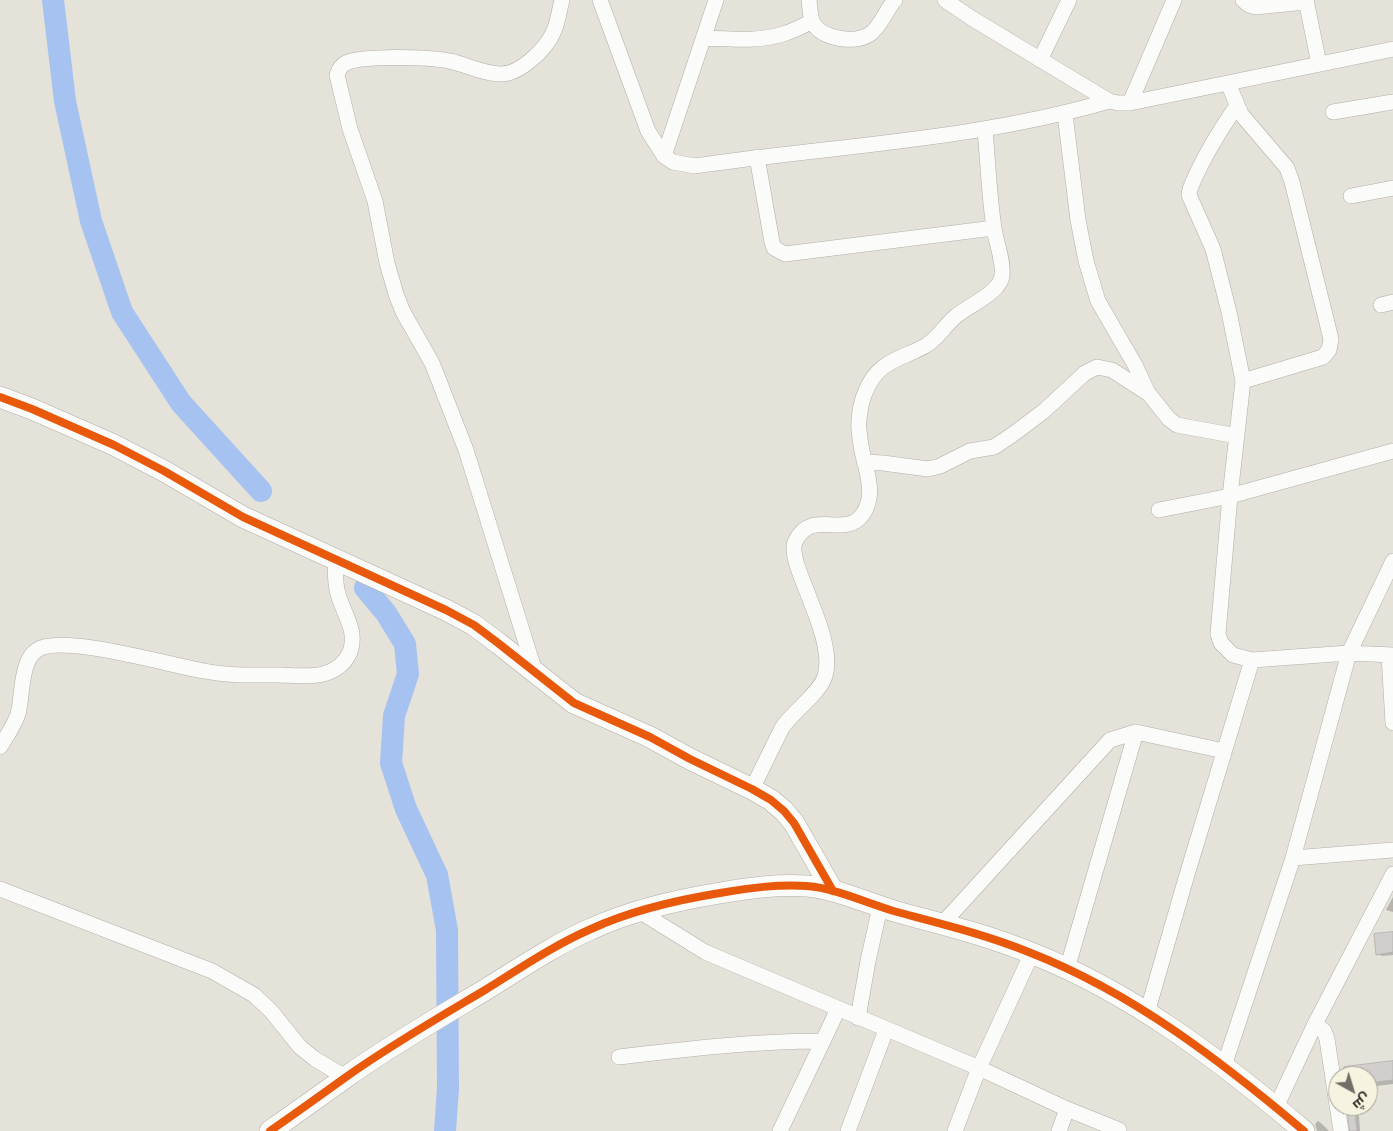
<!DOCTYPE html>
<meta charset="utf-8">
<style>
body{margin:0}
#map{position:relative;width:1393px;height:1131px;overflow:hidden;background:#e4e2d9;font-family:"Roboto Condensed",Cairo,sans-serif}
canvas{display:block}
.north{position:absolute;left:1328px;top:1066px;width:50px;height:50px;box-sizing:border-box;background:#f6f3e1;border:1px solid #a7a597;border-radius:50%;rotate:141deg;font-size:14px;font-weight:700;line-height:20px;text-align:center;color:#312f29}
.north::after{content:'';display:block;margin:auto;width:18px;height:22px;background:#706e67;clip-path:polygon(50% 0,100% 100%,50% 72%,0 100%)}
</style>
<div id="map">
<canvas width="1393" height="1131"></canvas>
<div class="north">ش</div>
</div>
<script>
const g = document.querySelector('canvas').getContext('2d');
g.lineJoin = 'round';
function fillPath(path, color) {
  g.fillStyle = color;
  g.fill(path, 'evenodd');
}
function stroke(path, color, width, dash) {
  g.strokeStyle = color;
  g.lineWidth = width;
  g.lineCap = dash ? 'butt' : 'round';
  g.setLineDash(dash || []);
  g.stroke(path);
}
fillPath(new Path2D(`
 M1393,897V912L1386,910Z
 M1393,933V955L1382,956L1378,954Z
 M1393,1063V1084L1368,1087V1076H1347Z
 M1355,1114L1359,1116L1360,1131H1351Z
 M1318,1121L1322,1124L1329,1131H1317L1315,1124Z`), '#0003');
stroke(new Path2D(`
 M53,0L65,101L91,221L122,312L181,403L261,491
 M365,588L386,613L405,644L408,674L394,716L391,763L406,809L437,875L447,930L448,1088L445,1131`), '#a6c2f1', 22);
const building = new Path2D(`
 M1393,932V952L1376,955L1374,934Z
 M1393,1061V1080L1368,1083V1076H1345L1344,1067Z
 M1348,1113H1355L1357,1131H1350Z`);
fillPath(building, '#d1cecd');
stroke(building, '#b8b5b4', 1);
const street = new Path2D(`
 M600,0L648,131L664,156
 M716,0L664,156L673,162L695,166C833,146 975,140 1109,101
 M809,0C810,7 810,17 813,23C822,39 855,44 870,34C881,26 886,10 895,0
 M945,0L973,19L1109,101L1118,103H1130L1393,49
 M1243,0L1249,5L1255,7L1306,2
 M1306,0L1319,64
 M704,38C730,39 758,42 783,34C793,31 803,26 812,21
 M1040,60L1069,0
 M1228,83L1241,114L1287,168L1292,182L1331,339L1329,350L1323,357L1243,381
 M1130,103L1174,0
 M1236,107C1218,133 1202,159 1190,189L1189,195L1213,249L1229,312L1243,381L1230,496L1218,634L1221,643L1233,655L1252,660L1349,653L1393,655
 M1333,112L1393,102
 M1065,114L1078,220L1086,261L1098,301L1135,365L1148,393
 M757,157L772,242L774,248L785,254L994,228
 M1351,196L1393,188
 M1381,305L1393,302
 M864,462L883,463L928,469L940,466L970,451L994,447L1012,435L1044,411L1085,373L1097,367L1112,370L1149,394L1169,419L1177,425L1237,436
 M1159,510L1230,496L1393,451
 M1389,655L1393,723
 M535,672L466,450L432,363L403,312L396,294L387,263L375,201L350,129L337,75C339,69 341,65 346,63C362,55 430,57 449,61C466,64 482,74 501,74C520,74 545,50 553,33C558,23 559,11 562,0
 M0,747C6,737 14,726 18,714C23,696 20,661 37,650C61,633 172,666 204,671C229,676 255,675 280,675C305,676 337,681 350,652C358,631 343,613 338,594C335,583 335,572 336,560
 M752,789L782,728C793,711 820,693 825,676C837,636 786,564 795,542C811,507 845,540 863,514C874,497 869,481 865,463C862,453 860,441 859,430C858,419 861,402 865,393C877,361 899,360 925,346C938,339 944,326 955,317C967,306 1000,293 1002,276C1004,261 996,243 994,228C989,195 988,162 985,130
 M1293,858L1393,850
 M0,889L212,971L254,995L271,1011L300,1047L315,1059L345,1077
 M639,911L705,952L979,1068L1067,1109L1119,1130
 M943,923L1110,740L1136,732L1224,751
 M1067,969L1136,732
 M1147,1013L1186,878L1252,660
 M858,1018L868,961L880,907
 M1315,1024L1324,1031L1327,1039L1341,1131
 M619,1057C687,1049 755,1041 823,1041L838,1009
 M1224,1066L1293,858L1349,653L1393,561
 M1276,1107L1315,1024L1393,874
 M780,1131L823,1041
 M848,1131L886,1030
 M955,1131L979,1068L1032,953
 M1059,1131L1067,1109`);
const secondary = new Path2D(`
 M0,397L32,409L114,445L164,471L243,517L446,610L474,625L498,643L574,703L650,737L690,759L752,789L771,800L784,811L794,823L833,891
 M270,1131C296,1113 321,1095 346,1077C391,1045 438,1018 485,990C519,969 554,945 591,929C632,910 677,900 720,893C750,888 777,884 807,886C835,888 869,904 897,912C942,924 987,935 1031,953C1133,993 1221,1061 1304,1131`);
stroke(street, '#b0aea7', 16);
stroke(secondary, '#b0aea7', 22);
stroke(street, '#fbfbf9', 15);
stroke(secondary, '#fbfbf9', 21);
stroke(new Path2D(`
 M0,397L32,409L114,445L164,471L243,517L446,610L474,625L498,643L574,703L650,737L690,759L752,789L771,800L784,811L794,823L833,891
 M270,1131C296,1113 321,1095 346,1077C391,1045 438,1018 485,990C519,969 554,945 591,929C632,910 677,900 720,893C750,888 777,884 807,886C835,888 869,904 897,912C942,924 987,935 1031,953C1133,993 1221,1061 1304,1131`), '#e8590c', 8);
</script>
